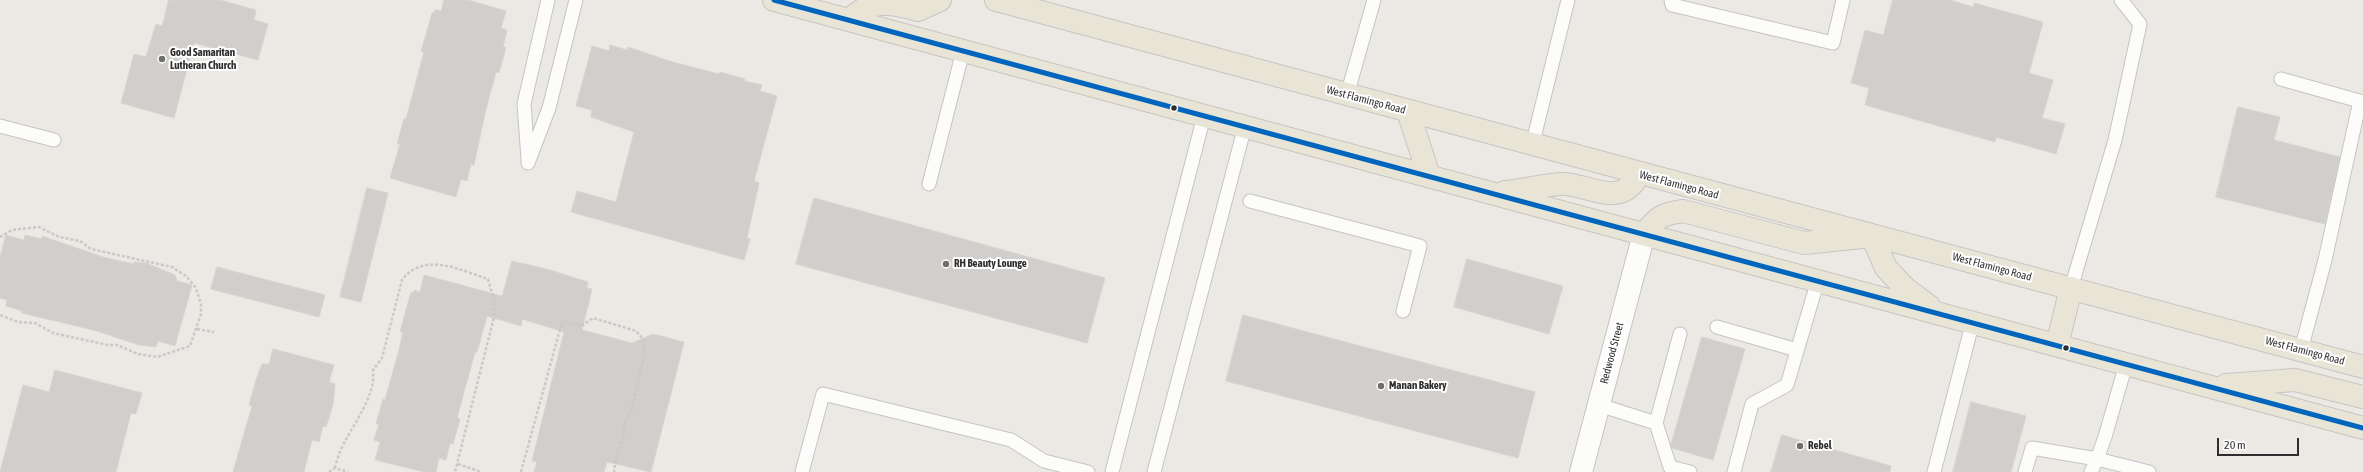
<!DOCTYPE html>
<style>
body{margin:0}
#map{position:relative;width:2363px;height:472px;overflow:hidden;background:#ece8e4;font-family:"Asap Condensed",sans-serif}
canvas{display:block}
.scale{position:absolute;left:2217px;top:438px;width:82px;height:18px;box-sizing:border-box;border:2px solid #2e2e2e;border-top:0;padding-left:5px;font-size:12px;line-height:14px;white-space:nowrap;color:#2e2e2e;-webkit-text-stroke:3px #fff;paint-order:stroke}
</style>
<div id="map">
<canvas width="2363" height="472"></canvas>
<div class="scale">20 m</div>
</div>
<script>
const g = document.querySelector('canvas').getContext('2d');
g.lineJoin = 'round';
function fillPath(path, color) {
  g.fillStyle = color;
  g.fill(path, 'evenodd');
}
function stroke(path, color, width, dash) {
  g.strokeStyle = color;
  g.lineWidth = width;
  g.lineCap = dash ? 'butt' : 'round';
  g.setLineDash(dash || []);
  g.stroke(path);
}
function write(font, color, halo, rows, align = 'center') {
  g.font = font + ' "Asap Condensed",sans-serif';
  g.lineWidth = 4;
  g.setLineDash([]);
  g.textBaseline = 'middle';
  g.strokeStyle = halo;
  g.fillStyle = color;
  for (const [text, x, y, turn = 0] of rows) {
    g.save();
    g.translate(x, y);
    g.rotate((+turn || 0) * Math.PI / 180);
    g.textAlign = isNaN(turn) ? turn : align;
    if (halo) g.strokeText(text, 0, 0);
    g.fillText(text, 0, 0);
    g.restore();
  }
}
const building = new Path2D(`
 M169,0H220L256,10L254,20L268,24L258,60L194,43L174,118L121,103L134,54L146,57L156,24L162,26Z
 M444,0H468L506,11L501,28L507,30L503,47H506L499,73L496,72L486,109L474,165L471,164L467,181L461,179L456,197L390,178L400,144H397L404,119H406L424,52H421L432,13H434L435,10L441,11Z
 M1893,0H1950L1973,7L1974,3L2043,22L2029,73L2053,80L2042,118L2065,124L2056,154L1996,137L1995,142L1865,105L1869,88L1851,83L1865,30L1883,35Z
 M610,45L627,50L628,47L669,61L719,74L720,72L745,79L744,81L762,85L760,91L777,96L754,181L759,183L747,238L750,239L744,260L571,212L577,191L616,202L634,132L591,117L592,110L576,106L592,46L609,51Z
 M2238,107L2280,117L2274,140L2340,157L2325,224L2216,197Z
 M367,188L388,193L361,302L340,297Z
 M814,198L1105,278L1087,343L796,264Z
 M6,235L24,240L25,235L42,239V236L103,257L133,264L134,262L146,263L175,275L177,281L192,285L175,346L158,341L156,347L139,345L97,331L22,313V311L6,306L7,300L0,298V258Z
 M1467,259L1563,286L1549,334L1454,307Z
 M512,261L550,270L588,282L587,288L592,289L582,330L632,343L653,334L684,342L651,472L607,462L604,472H534L537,462L532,461L564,332L522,319L521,326L487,316L477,352H475L457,418L460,419L453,444L450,443L446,460L439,458L436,472H424L375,460L380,442L374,440L379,424H376L383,399L385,400L399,350L403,332H400L411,292L414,293V290L420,292L424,275L502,296Z
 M217,267L325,295L319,317L211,289Z
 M1243,315L1535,392L1518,458L1226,381Z
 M1702,337L1745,349L1713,460L1672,448L1671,445Z
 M273,349L334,365L329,382L335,384L333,405L326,427L323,426L319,442L312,440L304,472H233L252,406L249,405L256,380L262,364H269Z
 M55,370L142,393L136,414L131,413L116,472H0L23,385L49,392Z
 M1971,402L2026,416L2011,472H1953Z
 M1782,435L1891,466L1890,472H1771Z`);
fillPath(building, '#d1cecb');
stroke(building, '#d7d4d0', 1);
const service = new Path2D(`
 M1671,0L1672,5L1833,43L1843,0
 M2281,79L2363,102
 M1347,95L1374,0
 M0,126L54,140
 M1532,146L1568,0
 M528,159L524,104L548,0
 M528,163L549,108L576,0
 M929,184L963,51
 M1250,201L1420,246L1403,311
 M2071,288L2115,140L2140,24L2121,0
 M1717,327L1797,350
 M2301,350L2325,260L2360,101
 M2126,364L2105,437L2097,459L2149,472
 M1599,405L1656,423L1670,467L1690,472
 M1656,423L1680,334
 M802,472L823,394L1011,440L1044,461L1088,472
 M1112,472L1204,116
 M1154,472L1245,126
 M1734,472L1752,404L1787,385L1818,280
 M1934,472L1973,321
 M2025,472L2032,448L2097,459L2091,472`);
const tertiary = new Path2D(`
 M1581,472L1644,234`);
const primary = new Path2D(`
 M774,0L2363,428
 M996,0L2363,367
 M849,20C870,0 889,1 918,10L940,0
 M1408,111L1429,176
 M1505,192C1524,190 1543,185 1561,184C1589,183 1620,211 1639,174
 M1644,234C1658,217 1661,214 1683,211L1804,243L1872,236L1886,268L1905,288L1929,306
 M2057,345L2071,288
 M2226,385L2295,380L2363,397`);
stroke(service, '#c5c4c5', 15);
stroke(tertiary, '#c5c4c5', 24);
stroke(primary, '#c6c5c4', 24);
stroke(new Path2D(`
 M0,237L12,230L39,227L59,237L80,241L91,249L172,267L186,276L196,288L201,304V314L190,346L157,357L138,354L117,345H108L53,333L35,323L18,322L0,315
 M197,329L214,332
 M458,464L481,472
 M335,468C341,435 377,403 373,370L382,358L402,280C424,251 460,270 488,279L494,300V317L455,472
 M329,472L335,468L348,472
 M521,472L562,322L583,325L593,318L636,331L643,339L644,357L631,412L625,423L622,442L616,457L614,472`), '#c9c9c8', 2.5, [3, 2]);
stroke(service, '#fcfcfb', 13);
stroke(tertiary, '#fcfcfb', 22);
stroke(primary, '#e8e4d6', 22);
stroke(new Path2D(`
 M774,0L2363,428`), '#0065bd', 5);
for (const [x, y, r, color] of [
 [162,59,4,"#706f6e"],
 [1174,108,3.5,"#2e2e2e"],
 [946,264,4,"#706f6e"],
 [2066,348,3.5,"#2e2e2e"],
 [1381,386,4,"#706f6e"],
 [1800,446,4,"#706f6e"]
]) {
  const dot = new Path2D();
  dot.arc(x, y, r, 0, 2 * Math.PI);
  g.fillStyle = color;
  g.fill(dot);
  stroke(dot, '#fff', 1.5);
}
write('bold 11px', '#2e2e2e', '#fff', [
 ["Good Samaritan",170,53],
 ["Lutheran Church",170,66],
 ["RH Beauty Lounge",954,264],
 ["Manan Bakery",1389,386],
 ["Rebel",1808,446]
], 'left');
write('11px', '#2e2e2e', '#fff', [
 ["West Flamingo Road",1366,100,15],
 ["West Flamingo Road",1679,185,15],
 ["West Flamingo Road",1992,267,15],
 ["West Flamingo Road",2305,351,15],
 ["Redwood Street",1612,353,-75]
]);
</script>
